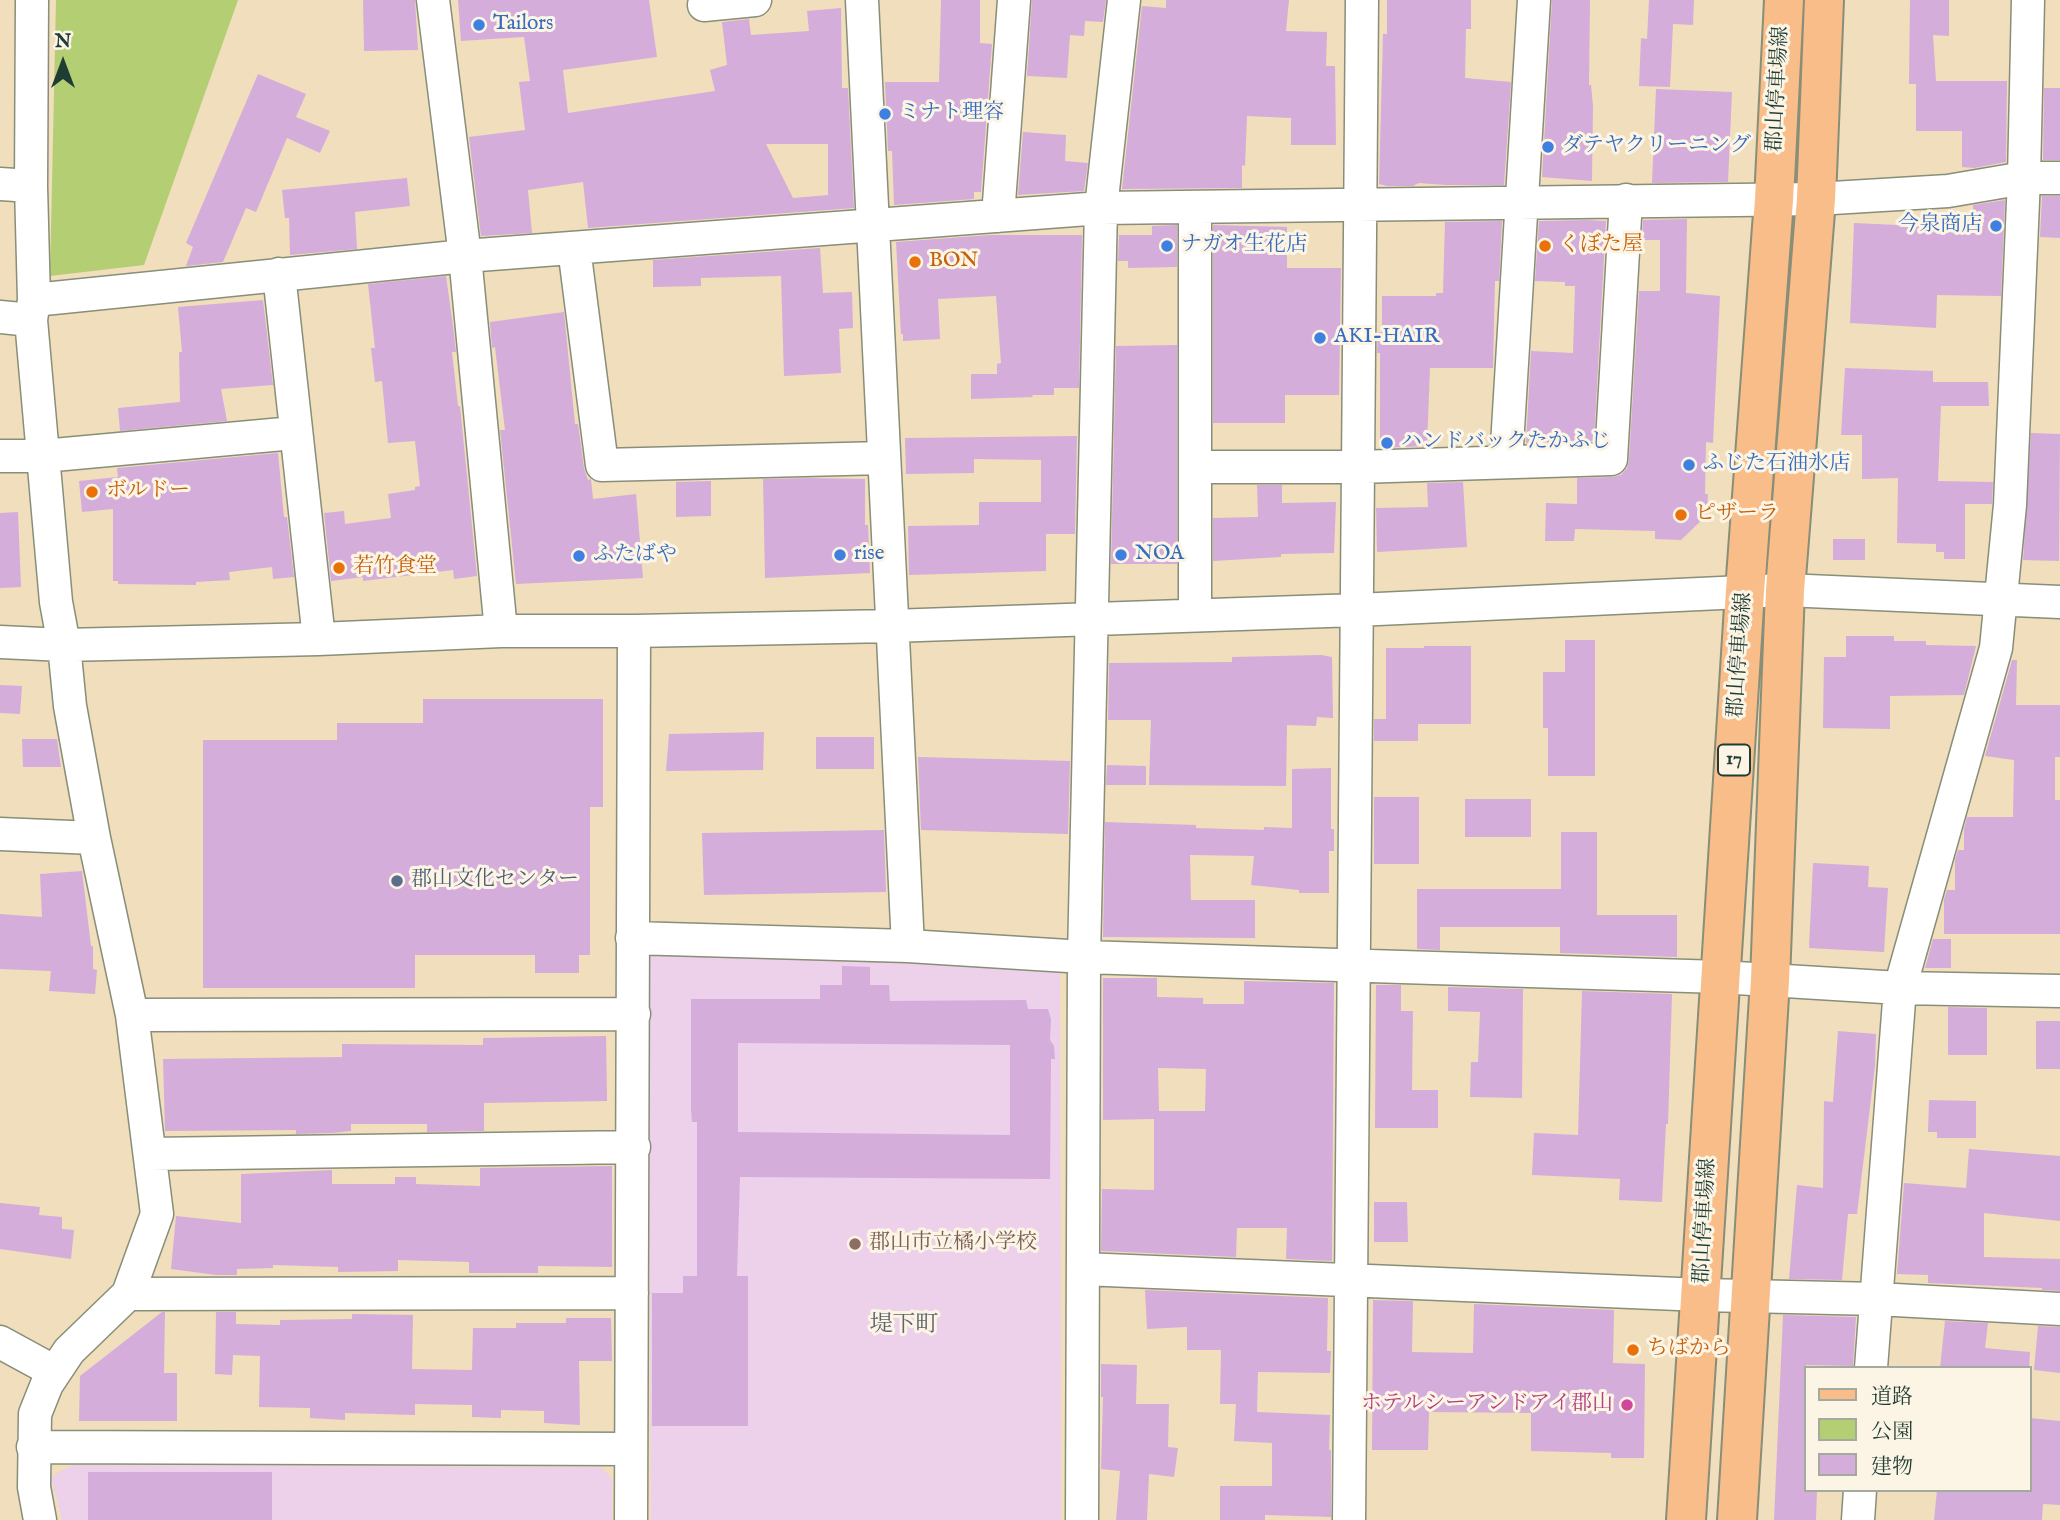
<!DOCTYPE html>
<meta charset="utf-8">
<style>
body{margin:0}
#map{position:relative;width:2060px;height:1520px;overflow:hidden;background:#f0debd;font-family:"IM FELL English","Noto Serif JP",serif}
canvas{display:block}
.legend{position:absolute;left:1804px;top:1366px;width:228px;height:126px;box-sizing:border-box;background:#fcf5e5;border:2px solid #a4ab9e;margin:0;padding:9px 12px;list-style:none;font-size:21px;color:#1f3d34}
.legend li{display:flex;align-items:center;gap:14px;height:35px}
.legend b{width:35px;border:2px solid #a4ab9e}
.north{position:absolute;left:28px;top:28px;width:70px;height:70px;-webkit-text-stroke:5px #fcf5e5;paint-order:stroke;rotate:0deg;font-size:19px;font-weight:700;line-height:28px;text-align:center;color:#1f3d34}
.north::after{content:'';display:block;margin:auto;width:24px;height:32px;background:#1f3d34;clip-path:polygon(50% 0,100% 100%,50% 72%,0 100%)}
</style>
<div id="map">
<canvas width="2060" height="1520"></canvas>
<ul class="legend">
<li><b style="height:9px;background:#f8bd89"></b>道路</li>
<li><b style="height:19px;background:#b4ce74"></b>公園</li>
<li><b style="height:19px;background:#d4adda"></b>建物</li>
</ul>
<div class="north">N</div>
</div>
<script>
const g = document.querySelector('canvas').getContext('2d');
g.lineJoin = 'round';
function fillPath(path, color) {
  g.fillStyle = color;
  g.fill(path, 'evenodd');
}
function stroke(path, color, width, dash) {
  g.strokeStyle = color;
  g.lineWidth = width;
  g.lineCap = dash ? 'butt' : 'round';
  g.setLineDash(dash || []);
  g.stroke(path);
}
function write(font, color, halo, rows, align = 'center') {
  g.font = font + ' "IM FELL English","Noto Serif JP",serif';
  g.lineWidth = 6;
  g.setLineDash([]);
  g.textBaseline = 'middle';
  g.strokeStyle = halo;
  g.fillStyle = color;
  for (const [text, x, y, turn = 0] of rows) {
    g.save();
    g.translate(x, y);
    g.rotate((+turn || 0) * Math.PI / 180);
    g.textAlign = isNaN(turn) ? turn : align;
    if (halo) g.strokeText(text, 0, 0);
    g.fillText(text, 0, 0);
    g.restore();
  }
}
fillPath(new Path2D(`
 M648,952L1060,967L1061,1520H651Z
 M72,1465L601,1467L612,1479V1520H62L51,1477Z`), '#edd0e9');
fillPath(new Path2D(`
 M56,0H238L144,265L50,276Z`), '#b4ce74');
fillPath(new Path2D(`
 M363,0H415L418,50L364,51Z
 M458,0H649L657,57L563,70L568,113L715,91L710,70L727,65L722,22L749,19L751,35L809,31L807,11L841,8L842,88H848L854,208L588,228L583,182L528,190L532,233L481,236L469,137L525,130L519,82L530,81L524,37L461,41ZM766,144H828V195L793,198Z
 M941,0H980V43L992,44L981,192H974V199L894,205L892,151H888L885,82H939Z
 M1032,0H1106L1103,22L1085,21L1084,36L1070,35L1067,78L1027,76Z
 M1166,0H1289L1286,31L1327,32L1326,66H1335L1336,145H1291V118L1247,116L1245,166L1242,165V188L1122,189L1142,6L1166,8Z
 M1387,0H1471V29H1466L1465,78L1511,82L1504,185H1446L1419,183L1413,186H1387L1379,184L1383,34H1387Z
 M1552,0H1590L1589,85H1591L1593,106L1592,181L1542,177Z
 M1649,0H1694L1693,25L1673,24L1670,87L1639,86L1641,38L1647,39Z
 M1910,0H1949V36L1933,35L1936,81H2007L2006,162L1974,168L1962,167V131H1916V84H1909Z
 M258,74L306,94L296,117L330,131L320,153L287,138L256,212L246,208L223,262L186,266L193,247L186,243Z
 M2044,88H2060V160H2043Z
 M1656,89L1732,92L1728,182L1652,183Z
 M1023,132L1066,135L1065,161L1088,163L1084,191L1018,195Z
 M407,178L410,206L355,212L357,249L290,255L289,218H285L282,190Z
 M2042,196H2060V238L2040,237Z
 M2005,200L2001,296L1937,295L1936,328L1850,323L1854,223L1941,227V215L1973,216V205Z
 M1687,219L1686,293L1720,296L1713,443L1706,442L1705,494H1708L1707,515L1681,540L1655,539V531L1575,529L1574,541H1545L1546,503L1577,504V478L1612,477L1621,475L1627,468L1629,460L1639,291H1660V240H1642L1643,220Z
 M1587,220L1606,221L1594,441L1526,443L1531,351L1573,353L1575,286H1565V282L1535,281L1539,221Z
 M1502,221L1499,281H1495L1493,368H1430L1427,446L1380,448V353H1377L1378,332H1382V296H1436V293H1443L1445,222Z
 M1177,225V267L1128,268V261H1118L1119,235H1152V226Z
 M1213,225L1287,227V268H1341L1339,395H1285V423H1213Z
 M990,235H1082L1079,388H1054V395H1032L1033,397L971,399V374H997V364L1001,363L996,296L938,299L940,339L903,341V334H901L896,242Z
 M820,248L823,293L852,292L853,328L839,329L841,373L784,376L781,276L701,278V286L653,287V260Z
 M446,276L453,326L456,352H452L458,406H460L477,576L454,579L453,570L363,581V577L331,581L324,513L344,511L345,524L391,518L388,494L415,490V487L420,486L415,441L388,443L382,381L375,382L371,348H375L368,284Z
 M263,300L273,385L221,389L227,421L120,431L118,408L180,402L179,352H182L178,307Z
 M564,312L575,424H578L584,468L588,480L591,479L593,499L636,494L643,578L516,584L500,430H505L495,347L492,348L490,322Z
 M1177,345V564H1111L1116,346Z
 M1845,368L1933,371V382H1988L1989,406H1941L1938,481L1993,482L1992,504H1965V559H1944V552H1936V544L1897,543L1898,478L1862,479V435H1841Z
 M2031,433L2060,434L2059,561L2023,560Z
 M1077,436L1075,534H1046V571L909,575L908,526L979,525V502H1041V460L974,459V473L906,474L905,438Z
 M278,453L284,517H287L294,577L273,579L272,567L229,572L230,580L196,582V585L118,584V581H113V509L82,512L79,481L118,477L117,468Z
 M811,478L865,479V525H868L870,573L765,578L763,479Z
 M711,481V516L676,517V482Z
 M1463,482L1467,547L1377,552L1376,508L1428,507L1427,483Z
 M1257,485H1282V503L1336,502L1334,553L1281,554V557L1213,561V518L1258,517Z
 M18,512L21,587L0,588V513Z
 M1833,539H1865V560H1833Z
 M1846,636H1894V641H1926V645L1976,646L1964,695L1890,696V729L1823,728L1824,657H1846Z
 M1565,640H1595V776H1548V728H1543V672H1565Z
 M1424,646H1471V724H1418V741H1374V719H1386V648H1424Z
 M1321,655L1332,657L1333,718L1317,717L1316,726L1287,725L1286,786L1149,785L1151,720H1108L1109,663L1232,662V657Z
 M2012,660H2017L2016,705H2060V757H2055V800H2060V934H1944V899L1947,890H1955V860L1958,850H1964V829L1967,817H2013L2014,760L1985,756Z
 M0,685L22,686L20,714L0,713Z
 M423,699H603V807H590V955H579V973H535V955H415V988H203V740H337V723H423Z
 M764,732L763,770L666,771L669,734Z
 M816,737H874V769H816Z
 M22,739H57L61,767H23Z
 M918,757L1070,761L1068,834L921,830Z
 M1107,765L1146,766V785H1106Z
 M1331,768V829H1334V851H1329V893H1299V890L1251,885L1254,856L1190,855L1191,900H1255V938L1103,937L1105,822L1196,825V828L1264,830V827L1292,828V769Z
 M1374,797H1419V864H1374Z
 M1465,799H1531V837H1465Z
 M884,830L886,892L704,895L702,833Z
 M1561,832H1597V915H1677V957L1560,953V927H1440V950L1417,949V889H1561Z
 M1813,863L1869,866L1868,887L1888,888L1884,952L1809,948Z
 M82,871L91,946H93V969L97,970L95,994L49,991L51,971L0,969V914L42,917L40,874Z
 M1933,939H1951V968H1925Z
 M842,966L870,967V985H889L890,1001L1026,1000L1028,1009H1048L1051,1019L1050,1040L1054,1046L1055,1059H1051L1050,1179L740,1177L737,1276H748V1426H652V1293H683V1276H697V1122H692L691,1110V999H820V985H842ZM738,1043L1010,1045V1135L738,1132Z
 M1103,978H1157V997L1203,998V1004H1244V981L1334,983L1332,1261L1286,1259L1287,1228H1237L1236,1257L1101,1251L1102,1189L1154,1190V1119L1103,1120ZM1158,1068L1206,1069L1205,1111H1159Z
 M1376,985H1401V1011H1413L1412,1090H1438V1128H1375Z
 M1448,987L1523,989L1522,1098L1470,1097L1471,1062H1478L1480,1012L1448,1011Z
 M1582,991L1672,994L1668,1124H1666L1662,1202L1619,1200L1620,1179L1532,1175L1534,1133L1578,1135Z
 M1948,1007L1987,1008V1055H1948Z
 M2036,1021H2060V1069H2036Z
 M1838,1031L1876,1034L1875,1066L1857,1214H1848L1842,1280L1789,1279L1797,1185L1823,1188L1824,1101L1833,1102Z
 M606,1036L607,1101L484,1103V1131L427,1132V1124H351V1131L332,1133L296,1134V1130L165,1131L163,1059L342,1057V1044L483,1045V1038Z
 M1929,1100L1976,1101V1138H1937V1132H1928Z
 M1969,1149L2060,1156V1221L1984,1213V1257L2060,1259V1291L2042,1290V1288L1928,1283V1275L1897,1274L1904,1183L1966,1188Z
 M612,1166V1267L538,1266V1273H469V1262L398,1260V1271L338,1272V1267L273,1265V1268L237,1269V1275H216L171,1269L176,1216L241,1223V1174L332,1170V1184H395V1177H416V1184L480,1186V1168Z
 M1374,1202H1407L1408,1242H1374Z
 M0,1203L40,1207L39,1215L62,1217V1229L74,1230L71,1259L0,1249Z
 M1145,1290L1328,1298L1327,1351H1331L1330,1373L1258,1372L1257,1412L1330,1415L1329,1450H1331V1517L1265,1515V1520H1220V1486H1272V1443L1234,1441L1236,1404H1220L1221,1350H1187V1327L1147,1329Z
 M1373,1300L1413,1301L1412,1352L1473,1353L1474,1304L1614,1310L1613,1363L1645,1364L1644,1458H1611V1453L1531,1451V1413L1429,1412L1428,1450H1372Z
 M162,1312H165L164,1373H177V1421H79L80,1376Z
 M216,1312H236V1324L280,1325V1320L352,1319V1314L413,1315L412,1369L472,1370L473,1328H516V1323H566V1318H611L612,1361H579L580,1425L544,1423V1411L501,1410V1418L472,1417V1405L415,1404V1415L345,1413V1420L310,1418V1408L259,1407L260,1356L233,1355L232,1375L215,1374Z
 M1783,1315L1856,1317L1853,1366L1806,1365V1490H1817L1816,1520H1774Z
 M1945,1321L1988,1323L1985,1348L2030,1352L2029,1368H1940Z
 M2038,1326L2060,1327V1373L2034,1370Z
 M1101,1364L1137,1365L1136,1404H1169L1168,1447L1178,1448L1174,1477L1149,1474L1147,1520H1116L1120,1471L1101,1469L1103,1397H1101Z
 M2030,1418L2060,1421V1505L2043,1504L2042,1520H1934L1937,1490H2030Z
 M88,1472H272V1520H88Z`), '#d4adda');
const minor = new Path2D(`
 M32,0L31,186L34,300L31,320L56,602L64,645L70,706L94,838L132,1015L157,1214L128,1294L69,1351L47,1384L35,1414L34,1487L40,1520
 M433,0L465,256L501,631
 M862,0L908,946
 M704,5L755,0
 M0,184L31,186
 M1195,207V615
 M998,216L1014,0
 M574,248L602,465L884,458
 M279,274L319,639
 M34,300L465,256L1101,208L1816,199L1948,191L2024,178H2060
 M0,317L31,320
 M0,456H43L294,433
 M1506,462L1534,0
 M1195,467H1358L1611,459L1626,200
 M0,642L64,645L319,639L501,631H634L891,626L1357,610L1785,590L2060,602
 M0,834L94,838
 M632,938L908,946L1084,957L1720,977L1900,988L2060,991
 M132,1015L634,1014
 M151,1154L634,1147
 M1083,1269L1702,1295L1877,1299L2060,1309
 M128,1294L632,1293
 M0,1342L55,1372
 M1871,1368L1900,988L1996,648L2010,505L2024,178L2028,0
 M33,1447L631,1449
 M631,1520L634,631
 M1082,1520L1084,957L1101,208L1124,0
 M1349,1520L1362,0
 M1858,1520L1860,1490`);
const major = new Path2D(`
 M1686,1520L1745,591L1774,200L1784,0
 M1737,1520L1770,980L1785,590L1816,199L1824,0`);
stroke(minor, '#888e78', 35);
stroke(major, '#888e78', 42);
stroke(minor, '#fff', 32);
stroke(major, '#f8bd89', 38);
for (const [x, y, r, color] of [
 [479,25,7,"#3f7fe0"],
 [885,114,7,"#3f7fe0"],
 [1548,147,7,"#3f7fe0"],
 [1996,226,7,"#3f7fe0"],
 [1167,246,7,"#3f7fe0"],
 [1545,246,7,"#e8710a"],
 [915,262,7,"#e8710a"],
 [1320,338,7,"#3f7fe0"],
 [1387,443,7,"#3f7fe0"],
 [1689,465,7,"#3f7fe0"],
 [92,492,7,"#e8710a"],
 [1681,515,7,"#e8710a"],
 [840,555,7,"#3f7fe0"],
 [1121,555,7,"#3f7fe0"],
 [579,556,7,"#3f7fe0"],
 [339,568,7,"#e8710a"],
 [397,881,7,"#5c6f8a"],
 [855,1244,7,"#8d6e63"],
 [1633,1350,7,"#e8710a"],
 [1627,1405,7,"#d1479c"]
]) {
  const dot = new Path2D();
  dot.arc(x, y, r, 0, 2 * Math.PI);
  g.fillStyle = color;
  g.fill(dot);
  stroke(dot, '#fcf5e5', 2.5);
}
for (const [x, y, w] of [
 [1734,760,32]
]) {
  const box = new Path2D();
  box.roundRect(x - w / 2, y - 15.5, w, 31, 5);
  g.fillStyle = '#fcf5e5';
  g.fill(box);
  stroke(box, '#1f3d34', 2);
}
write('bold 19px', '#1f3d34', null, [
 ["17",1734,760]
]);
write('21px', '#366cbe', '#fcf5e5', [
 ["Tailors",493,25],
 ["ミナト理容",899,114],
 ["ダテヤクリーニング",1562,147],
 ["今泉商店",1982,226,"right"],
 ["ナガオ生花店",1181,246],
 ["AKI-HAIR",1334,338],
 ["ハンドバックたかふじ",1401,443],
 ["ふじた石油氷店",1703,465],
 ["rise",854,555],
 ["NOA",1135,555],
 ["ふたばや",593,556]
], 'left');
write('21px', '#1f3d34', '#fcf5e5', [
 ["郡山停車場線",1779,89,-87],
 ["郡山停車場線",1741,655,-86],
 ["郡山停車場線",1706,1221,-87]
]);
write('21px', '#c56008', '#fcf5e5', [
 ["くぼた屋",1559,246],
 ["BON",929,262],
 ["ボルドー",106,492],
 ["ピザーラ",1695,515],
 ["若竹食堂",353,568],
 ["ちばから",1647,1350]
], 'left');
write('21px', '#4e5e75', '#fcf5e5', [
 ["郡山文化センター",411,881]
], 'left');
write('21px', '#785e54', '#fcf5e5', [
 ["郡山市立橘小学校",869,1244]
], 'left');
write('21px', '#b23c85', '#fcf5e5', [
 ["ホテルシーアンドアイ郡山",1613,1405]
], 'right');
write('23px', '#5e646e', '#fcf5e5', [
 ["堤下町",904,1326]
]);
</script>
